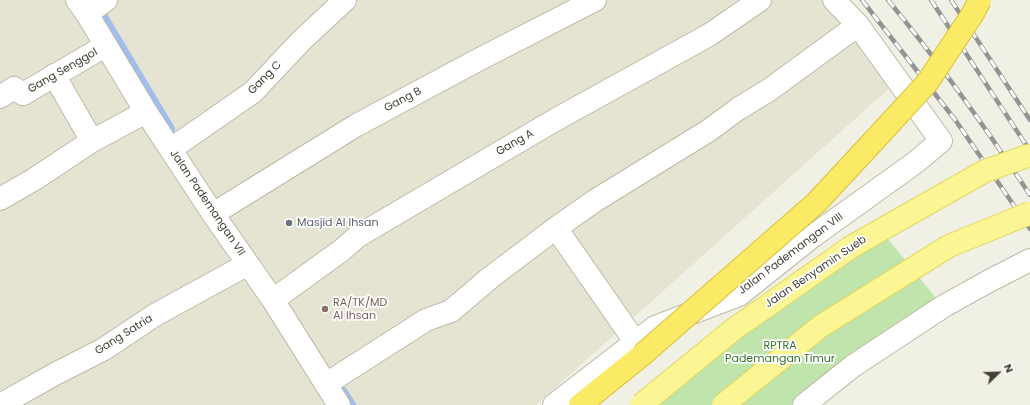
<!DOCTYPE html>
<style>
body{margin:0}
#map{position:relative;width:1030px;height:405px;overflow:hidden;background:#f1f0e4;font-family:Poppins,sans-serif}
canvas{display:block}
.north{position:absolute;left:978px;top:353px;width:40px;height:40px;-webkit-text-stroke:3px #fff;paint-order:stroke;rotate:67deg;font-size:11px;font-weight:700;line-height:16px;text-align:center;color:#434134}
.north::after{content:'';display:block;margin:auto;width:14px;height:18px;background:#434134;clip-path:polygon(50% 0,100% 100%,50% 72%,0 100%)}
</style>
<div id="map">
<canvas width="1030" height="405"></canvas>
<div class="north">N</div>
</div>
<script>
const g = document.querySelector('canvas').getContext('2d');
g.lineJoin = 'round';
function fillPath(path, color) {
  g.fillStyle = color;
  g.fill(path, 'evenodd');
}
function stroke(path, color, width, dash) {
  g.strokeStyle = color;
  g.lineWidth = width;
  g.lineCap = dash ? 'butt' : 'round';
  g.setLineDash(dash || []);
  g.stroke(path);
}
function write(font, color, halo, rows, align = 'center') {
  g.font = font + ' Poppins,sans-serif';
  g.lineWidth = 3.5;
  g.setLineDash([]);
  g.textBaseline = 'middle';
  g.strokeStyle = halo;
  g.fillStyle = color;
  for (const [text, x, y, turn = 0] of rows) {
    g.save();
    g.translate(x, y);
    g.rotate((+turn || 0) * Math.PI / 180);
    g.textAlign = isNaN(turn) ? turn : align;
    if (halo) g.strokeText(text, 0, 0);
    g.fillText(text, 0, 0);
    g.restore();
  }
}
fillPath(new Path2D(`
 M0,0H841L904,75L536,405H0Z`), '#e5e4d2');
fillPath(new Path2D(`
 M874,222L941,304L794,405H629L741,317Z`), '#bfe5ad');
stroke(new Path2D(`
 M96,5L170,129
 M342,391L351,405`), '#a1bdee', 10);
const street = new Path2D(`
 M77,0L87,14L146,112L213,214L273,300L339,405
 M87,14L106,0
 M54,75L92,141L146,112
 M0,97L14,88L23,94L105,46
 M171,149L253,92L301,41L345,0
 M0,199L33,180L92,141
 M213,214L355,126L476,61L595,0
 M556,228L636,343
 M273,300L342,250L358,236L555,120L709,35L760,0
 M326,384L426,320L451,311L491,277L556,228L596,200L708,131L738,109L769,90L858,25
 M0,405L55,374L104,349L155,315L248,264
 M554,405L655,327L739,295L813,236L916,162L941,141L858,25L834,0
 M804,405L853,366L944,306L989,281L1030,260`);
const highway = new Path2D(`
 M580,405L642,355`);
stroke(street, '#bdbaa7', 24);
stroke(highway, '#d9c236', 24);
stroke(street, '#fff', 22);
stroke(highway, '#faea66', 22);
const rail = new Path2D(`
 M862,0L956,121L1030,229
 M888,0C939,62 986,128 1030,195
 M931,0L1030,151
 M951,0L1030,120`);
stroke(rail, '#949494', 4.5);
stroke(rail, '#fff', 3, [9]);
const primaryBridge = new Path2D(`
 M641,405L734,329L851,247L985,171L1030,155
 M723,405L821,326L949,246L1030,213`);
const highwayBridge = new Path2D(`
 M642,355L816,203L881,133L927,83L972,15L980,0`);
stroke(primaryBridge, '#e0d763', 24, []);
stroke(highwayBridge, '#d9c236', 24, []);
stroke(primaryBridge, '#fcf593', 22);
stroke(highwayBridge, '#faea66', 22);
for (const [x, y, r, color] of [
 [289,223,4,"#6b7280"],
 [325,309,4,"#8d6e63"]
]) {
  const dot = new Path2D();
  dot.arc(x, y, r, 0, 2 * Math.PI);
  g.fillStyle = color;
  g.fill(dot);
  stroke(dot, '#fff', 1.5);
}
write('11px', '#434134', '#fff', [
 ["Gang Senggol",63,71,-30],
 ["Gang C",265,78,-45],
 ["Gang B",403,100,-28],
 ["Gang A",515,143,-30],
 ["Jalan Pademangan VII",207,203,56],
 ["Jalan Pademangan VIII",791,254,-37],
 ["Jalan Benyamin Sueb",816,272,-34],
 ["Gang Satria",124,335,-32]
]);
write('11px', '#5b616d', '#fff', [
 ["Masjid Al Ihsan",297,223]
], 'left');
write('11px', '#785e54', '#fff', [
 ["RA/TK/MD",333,303],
 ["Al Ihsan",333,316]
], 'left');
write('11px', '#357329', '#fff', [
 ["RPTRA",780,346],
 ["Pademangan Timur",780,359]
]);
</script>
